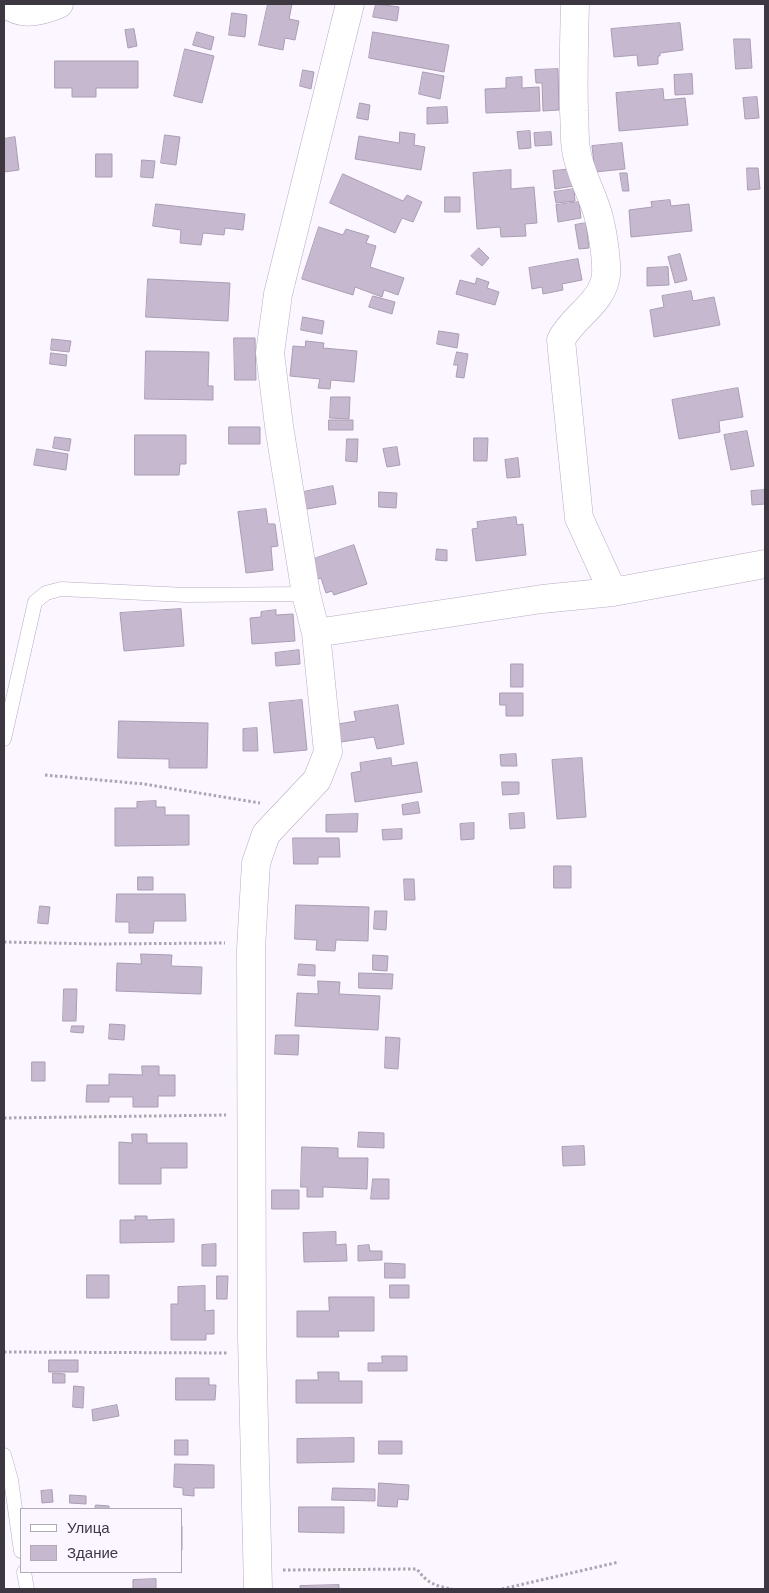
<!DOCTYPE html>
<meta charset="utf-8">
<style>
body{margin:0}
#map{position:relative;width:769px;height:1593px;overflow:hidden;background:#fbf6ff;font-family:Arial,sans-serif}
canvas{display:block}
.frame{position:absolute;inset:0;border:5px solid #3c3740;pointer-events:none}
.legend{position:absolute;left:20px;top:1508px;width:162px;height:65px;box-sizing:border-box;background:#fbf6ff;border:1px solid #afaab3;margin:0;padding:6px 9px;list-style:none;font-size:15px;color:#3c3740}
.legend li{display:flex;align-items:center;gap:10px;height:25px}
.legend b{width:25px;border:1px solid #afaab3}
</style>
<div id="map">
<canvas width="769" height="1593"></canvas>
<div class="frame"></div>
<ul class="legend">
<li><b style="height:6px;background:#fff"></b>Улица</li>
<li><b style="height:14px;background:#c5b8cf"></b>Здание</li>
</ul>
</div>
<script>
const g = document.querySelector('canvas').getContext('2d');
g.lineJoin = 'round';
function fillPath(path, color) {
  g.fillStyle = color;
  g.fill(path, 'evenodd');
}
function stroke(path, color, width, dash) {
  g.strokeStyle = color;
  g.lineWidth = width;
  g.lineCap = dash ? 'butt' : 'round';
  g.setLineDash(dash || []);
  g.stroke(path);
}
const building = new Path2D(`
 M268,4H292L289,19L299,21L295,40L285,38L283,50L259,45Z
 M376,4L399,7L397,21L373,17Z
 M232,13L247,15L245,37L229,35Z
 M680,23L683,50L660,53V56H658V64L638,66L637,55L614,57L611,29Z
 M134,29L137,46L128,48L125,30Z
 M197,32L214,37L211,50L193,45Z
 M373,32L449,45L444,72L369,58Z
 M734,39H750L752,68L736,69Z
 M185,49L214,56L202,103L174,96Z
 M55,61H138V88H96V97H72V88H55Z
 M558,69L559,110L543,111L542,83H536L535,70Z
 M303,70L314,72L311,89L300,86Z
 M423,72L444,76L440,99L419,94Z
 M692,74L693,94L675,95L674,75Z
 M522,77V88L539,87L540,111L486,113L485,89L506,88V78Z
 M663,89L664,100L685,98L688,125L619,131L616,93Z
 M757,97L759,118L745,119L743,98Z
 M360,103L370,105L368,120L357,118Z
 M447,107L448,123L427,124V108Z
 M530,131L531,148L519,149L517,132Z
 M400,132L415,134L414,145L425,147L421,170L355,159L359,136L399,143Z
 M551,132L552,145L535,146L534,133Z
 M165,135L180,137L176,165L161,163Z
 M15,137L19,170L4,172V139Z
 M622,143L625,169L595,172L592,146Z
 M96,154H112V177H96Z
 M142,160L155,161L153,178L141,177Z
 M747,168H758L760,189L748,190Z
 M572,169L574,186L555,189L553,171Z
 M511,170V189L534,187L537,223L525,224L526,236L501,237L500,227L477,229L473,173Z
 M620,173H627L629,191H623Z
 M343,174L403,201L407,195L422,202L413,222L402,218L395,233L330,203Z
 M574,189L575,201L556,203L554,192Z
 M445,197H460V212H445Z
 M670,200L671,206L689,204L692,231L631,237L629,210L652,207L651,202Z
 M579,202L581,218L558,222L556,205Z
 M156,204L245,214L243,230L225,228L224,235L203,233L201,245L180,243L181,230L153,226Z
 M586,223L589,248L579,249L575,225Z
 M319,227L343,235L346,229L369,236L366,243L376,246L370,267L404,278L398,295L384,290L382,297L355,287L353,295L302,279Z
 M479,248L489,258L482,266L471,256Z
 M680,254L687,280L675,283L668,257Z
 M578,259L582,280L562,284L563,290L543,294L542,287L532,289L529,268Z
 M668,267L669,285L647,286V268Z
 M477,278L489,282L487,288L499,292L495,305L456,294L460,280L475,284Z
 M148,279L230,283L228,321L146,317Z
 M691,291L693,301L714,297L720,325L654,337L650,310L664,307L662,296Z
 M373,296L395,302L392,314L369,307Z
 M303,317L324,321L322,334L301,330Z
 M439,331L459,334L457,348L437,344Z
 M234,338H255L256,380H235Z
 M52,339L71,341L69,352L51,350Z
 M306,341L324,343L323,348L357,351L354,382L331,380L330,389L318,388L320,379L290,376L293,346L305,347Z
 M146,351L209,352L208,386H213V400L145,399Z
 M457,352L468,354L464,378L456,377L458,365H454Z
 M51,353L67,355L66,366L50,364Z
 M738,388L743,417L719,421L720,432L679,439L672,400Z
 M331,397H350L349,419L330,418Z
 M329,420H353V430H329Z
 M229,427H260V444H229Z
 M747,431L754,466L731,470L724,435Z
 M135,435H186V464H180L179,475H135Z
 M55,437L71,439L69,451L53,448Z
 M474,438H488L487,461H474Z
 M347,439H358L357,462L346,461Z
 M397,447L400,465L387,467L383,449Z
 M37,449L68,454L66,470L34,465Z
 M518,458L520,477L507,478L505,460Z
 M333,486L336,504L301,510L298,493Z
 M765,490V504L752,505L751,491Z
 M379,492L397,493L396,508L379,507Z
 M266,509L268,524H275L278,546L271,547L273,570L246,573L238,512Z
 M516,517L517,525L523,524L526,555L476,561L472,529L478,528L477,522Z
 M354,545L367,584L334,595L332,591L326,593L321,578L315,580L308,561Z
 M437,549L447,550V561L436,560Z
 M181,609L184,646L124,651L120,613Z
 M276,610V615L293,614L295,641L252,644L250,618L261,617V612Z
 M299,650L300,664L276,666L275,653Z
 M511,664H523V687H511Z
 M500,693H523V716H506V705H500Z
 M302,700L307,750L274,753L269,703Z
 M398,705L404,744L377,749L374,737L341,742L338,724L356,721L354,712Z
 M119,721L208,723L207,768H169V759L118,758Z
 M257,728L258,751H243V729Z
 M516,754L517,766H501L500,755Z
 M391,758L392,766L417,762L422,792L355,802L351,773L361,771L360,763Z
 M582,758L586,817L557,819L552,760Z
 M502,782H519V794L503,795Z
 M156,801V807H165V815H189V845L115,846V808H137V802Z
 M418,802L420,813L403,815L402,805Z
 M524,813L525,828L510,829L509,814Z
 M358,814L357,832H326V815Z
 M474,823V839L461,840L460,824Z
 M402,829V839L383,840L382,830Z
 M293,838H339L340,857H318V864H294Z
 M554,866H571V888H554Z
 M138,877H153V890H138Z
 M404,879H414L415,900H405Z
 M117,894H185L186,921H154L153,933H129V922H116Z
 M296,905L369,907L368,941L336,940L335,951L316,950L317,940L295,939Z
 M40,906L50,907L48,924L38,923Z
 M375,911H387L386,930L374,929Z
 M141,954L172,955L171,966L202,967L201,994L116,991L117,963L141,964Z
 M373,955L388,956L387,971L373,970Z
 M299,964L315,965V976L298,975Z
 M359,973L393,974L392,989L359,988Z
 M318,981L340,982L339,994L380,996L378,1030L295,1026L297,993L318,994Z
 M64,989H77L76,1021H63Z
 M110,1024L125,1025L124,1040L109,1039Z
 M72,1026H84L83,1033L71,1032Z
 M276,1035H299L298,1055L275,1054Z
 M386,1037L400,1038L398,1069L385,1068Z
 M32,1062H45V1081H32Z
 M142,1066H159V1075H175V1096H158V1107H133V1097H109V1102H86L87,1085H109V1074L142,1075Z
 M359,1132L384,1133V1148L358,1147Z
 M132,1134H147V1143H187V1168H161V1184H119V1142L132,1143Z
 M584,1146L585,1165L563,1166L562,1147Z
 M302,1147L338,1148V1158H368L367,1189L323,1187V1197H307V1187H301Z
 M373,1179H389V1199H371Z
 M272,1190H299V1209H272Z
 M135,1216H147V1220L174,1219V1242L120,1243V1220H135Z
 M336,1232V1245L346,1244L347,1261L304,1262L303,1233Z
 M216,1244V1266H202V1245Z
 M369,1245L370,1251H382V1260L358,1261V1246Z
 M385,1263L405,1264V1278H385Z
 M87,1275H109V1298H87Z
 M217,1276H228L227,1299H217Z
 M390,1285H409V1298H390Z
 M205,1286V1311L214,1310V1334H206V1340H171V1304H178V1287Z
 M329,1297H374V1331H338L339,1337H297V1311H329Z
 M382,1356H407V1371H368V1363H382Z
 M49,1360H78V1372H49Z
 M318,1372H339V1381H362V1403H296V1380H318Z
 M53,1373L65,1374V1383H53Z
 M176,1378H209V1385H216L215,1400H176Z
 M74,1386L84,1387L83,1408L73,1407Z
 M117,1405L119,1416L93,1421L92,1410Z
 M354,1438V1462L297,1463V1439Z
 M175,1440H188V1455H175Z
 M379,1441H402V1454H379Z
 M175,1464L214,1465V1488H194V1496L183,1495V1488L174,1487Z
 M379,1483L409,1485L408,1500L398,1499L397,1507L378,1506Z
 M333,1488L375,1489V1501L332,1500Z
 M52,1490L53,1502L42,1503L41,1491Z
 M70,1495L86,1496V1504L70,1503Z
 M96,1505L109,1506V1509H95Z
 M299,1507H344V1533L299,1532Z
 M181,1526H182V1550H181Z
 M156,1579V1589H133V1580Z
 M339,1585V1589H300V1586Z`);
fillPath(building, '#c5b8cf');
stroke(building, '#a99db3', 1);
const lane = new Path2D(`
 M4,739L35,602L46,593L61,589L186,595L306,594
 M4,1455L11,1480L21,1551
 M24,1572L27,1589`);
const street = new Path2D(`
 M7,4C22,17 43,11 59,4
 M575,4C574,39 573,75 574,111C575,124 574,137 576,149C579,171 590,189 597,211C602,227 607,258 606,275C603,303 572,317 561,340L579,518L613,592
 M316,633L542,599L613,592L765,564
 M258,1589L252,1338L251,949L256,863L266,834L317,780L328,752L316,633L306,594L279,426L270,353L278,294L350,4`);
stroke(lane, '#b9acc3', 15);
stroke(street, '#b9acc3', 29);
stroke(new Path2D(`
 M45,775L144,784L260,803
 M4,942L97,944L225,943
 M4,1118L226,1115
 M4,1352L227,1353
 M283,1570L417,1569C427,1583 435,1586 452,1589
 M502,1589L619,1562`), '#aaa5ae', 3, [2.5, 2.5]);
stroke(lane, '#fff', 14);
stroke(street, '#fff', 28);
</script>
